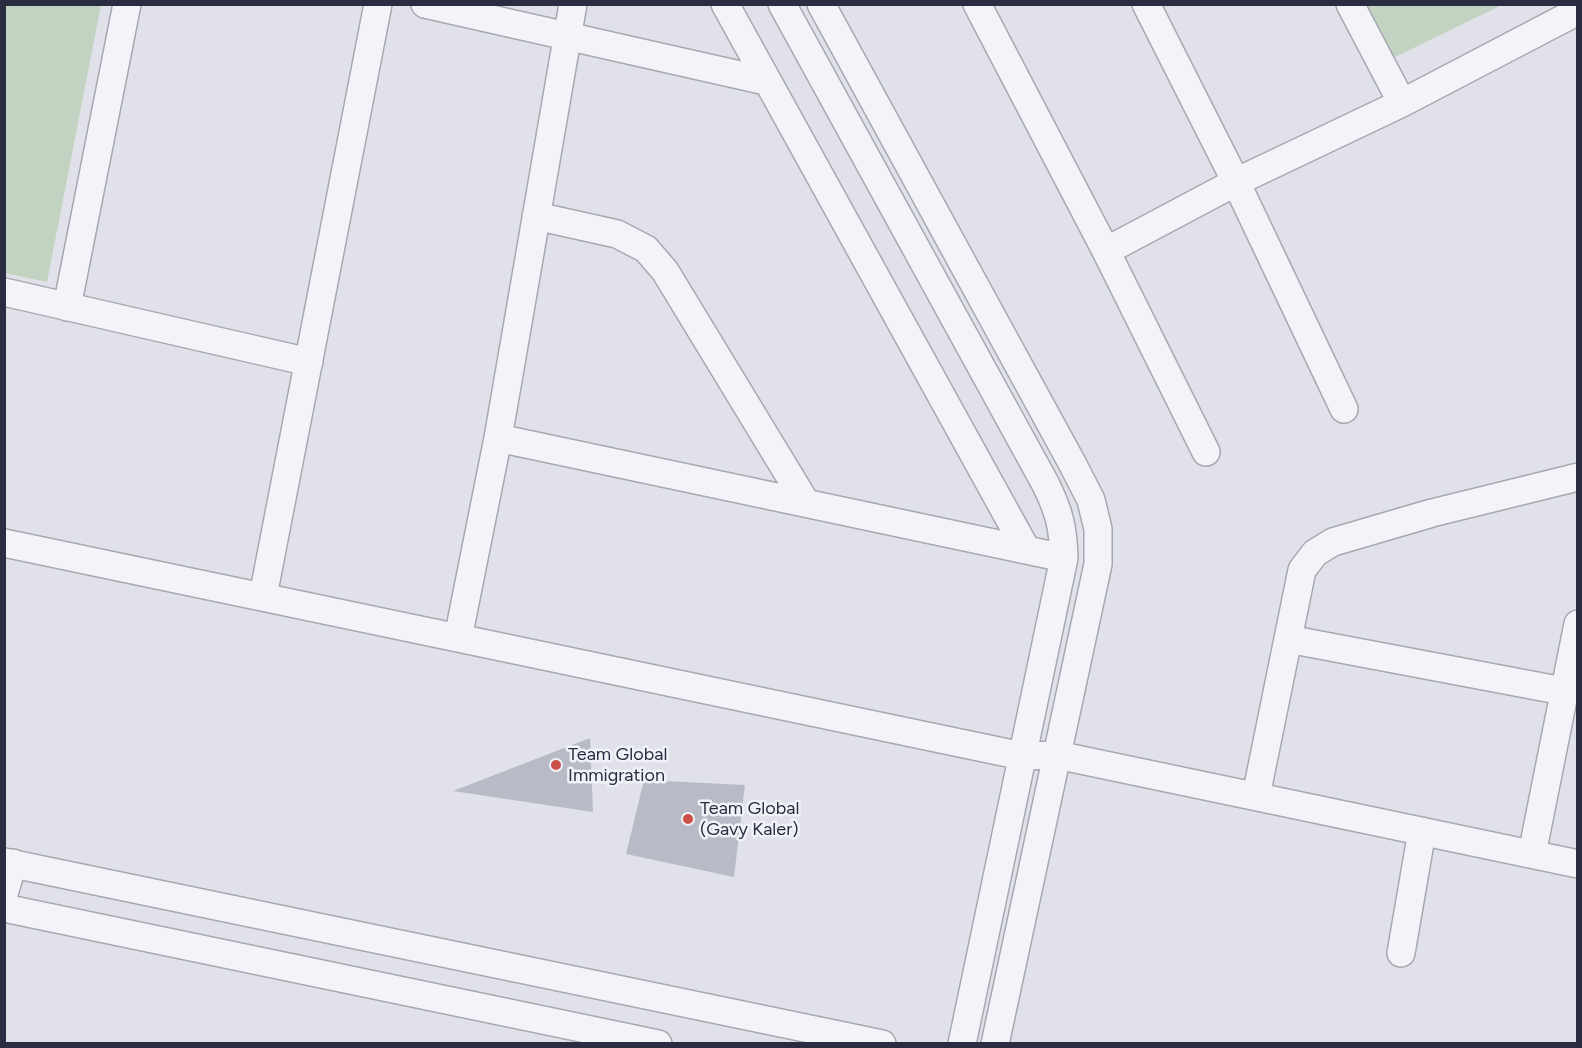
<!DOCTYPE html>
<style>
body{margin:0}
#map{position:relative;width:1582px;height:1048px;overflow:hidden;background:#e1e2e9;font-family:Figtree,sans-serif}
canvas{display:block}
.frame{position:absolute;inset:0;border:6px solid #2a2d41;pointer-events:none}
</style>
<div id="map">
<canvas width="1582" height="1048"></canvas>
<div class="frame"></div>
</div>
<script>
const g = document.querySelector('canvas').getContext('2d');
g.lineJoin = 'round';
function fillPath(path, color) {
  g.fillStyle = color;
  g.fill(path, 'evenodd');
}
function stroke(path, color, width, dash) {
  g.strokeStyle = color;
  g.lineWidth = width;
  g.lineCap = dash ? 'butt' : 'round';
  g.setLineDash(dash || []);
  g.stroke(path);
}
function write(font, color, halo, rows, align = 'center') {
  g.font = font + ' Figtree,sans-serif';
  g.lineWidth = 5;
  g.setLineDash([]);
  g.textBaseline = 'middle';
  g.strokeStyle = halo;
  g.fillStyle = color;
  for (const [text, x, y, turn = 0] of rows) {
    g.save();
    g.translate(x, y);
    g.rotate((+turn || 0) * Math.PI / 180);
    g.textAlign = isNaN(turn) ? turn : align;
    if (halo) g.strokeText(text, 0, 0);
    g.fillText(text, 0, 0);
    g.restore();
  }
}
fillPath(new Path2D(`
 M5,4L101,5L47,282L5,273Z
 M1363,5H1502L1391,59Z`), '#c3d3c2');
fillPath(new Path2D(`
 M590,738L593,812L453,791Z
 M644,780L745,785L734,877L626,854Z`), '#b8bbc6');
const street = new Path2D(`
 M425,4L766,81
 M725,4L1026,549
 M782,4L1045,483C1059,511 1063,526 1064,558L962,1044
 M821,4L1072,463L1091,500L1098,529V564L995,1044
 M977,4L1106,251L1206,452
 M1146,4L1236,182L1344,409
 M1350,4L1402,103
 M536,216L617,234L646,249L665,271L806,503
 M1106,251L1236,182L1402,103L1578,11
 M4,292L309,362
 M67,307L127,4
 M498,438L1064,558
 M4,543L1022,756L1057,755L1578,864
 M263,596L378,4
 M458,638L498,438L573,4
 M1288,639L1563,691
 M1256,796L1302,570L1315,553L1333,542L1432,513L1578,477
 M1532,854L1578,624
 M4,862L882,1044
 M4,894L13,863
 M4,908L658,1044
 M1401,953L1422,831`);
stroke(street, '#a6a8b3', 30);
stroke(street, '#f4f4f8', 27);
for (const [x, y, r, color] of [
 [556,765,6,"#cb5049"],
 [688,819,6,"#cb5049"]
]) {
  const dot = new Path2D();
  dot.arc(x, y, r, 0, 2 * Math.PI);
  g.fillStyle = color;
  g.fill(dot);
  stroke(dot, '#f0f2f7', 2);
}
write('18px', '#2a2d41', '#f0f2f7', [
 ["Team Global",568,755],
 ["Immigration",568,776],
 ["Team Global",700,809],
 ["(Gavy Kaler)",700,830]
], 'left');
</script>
